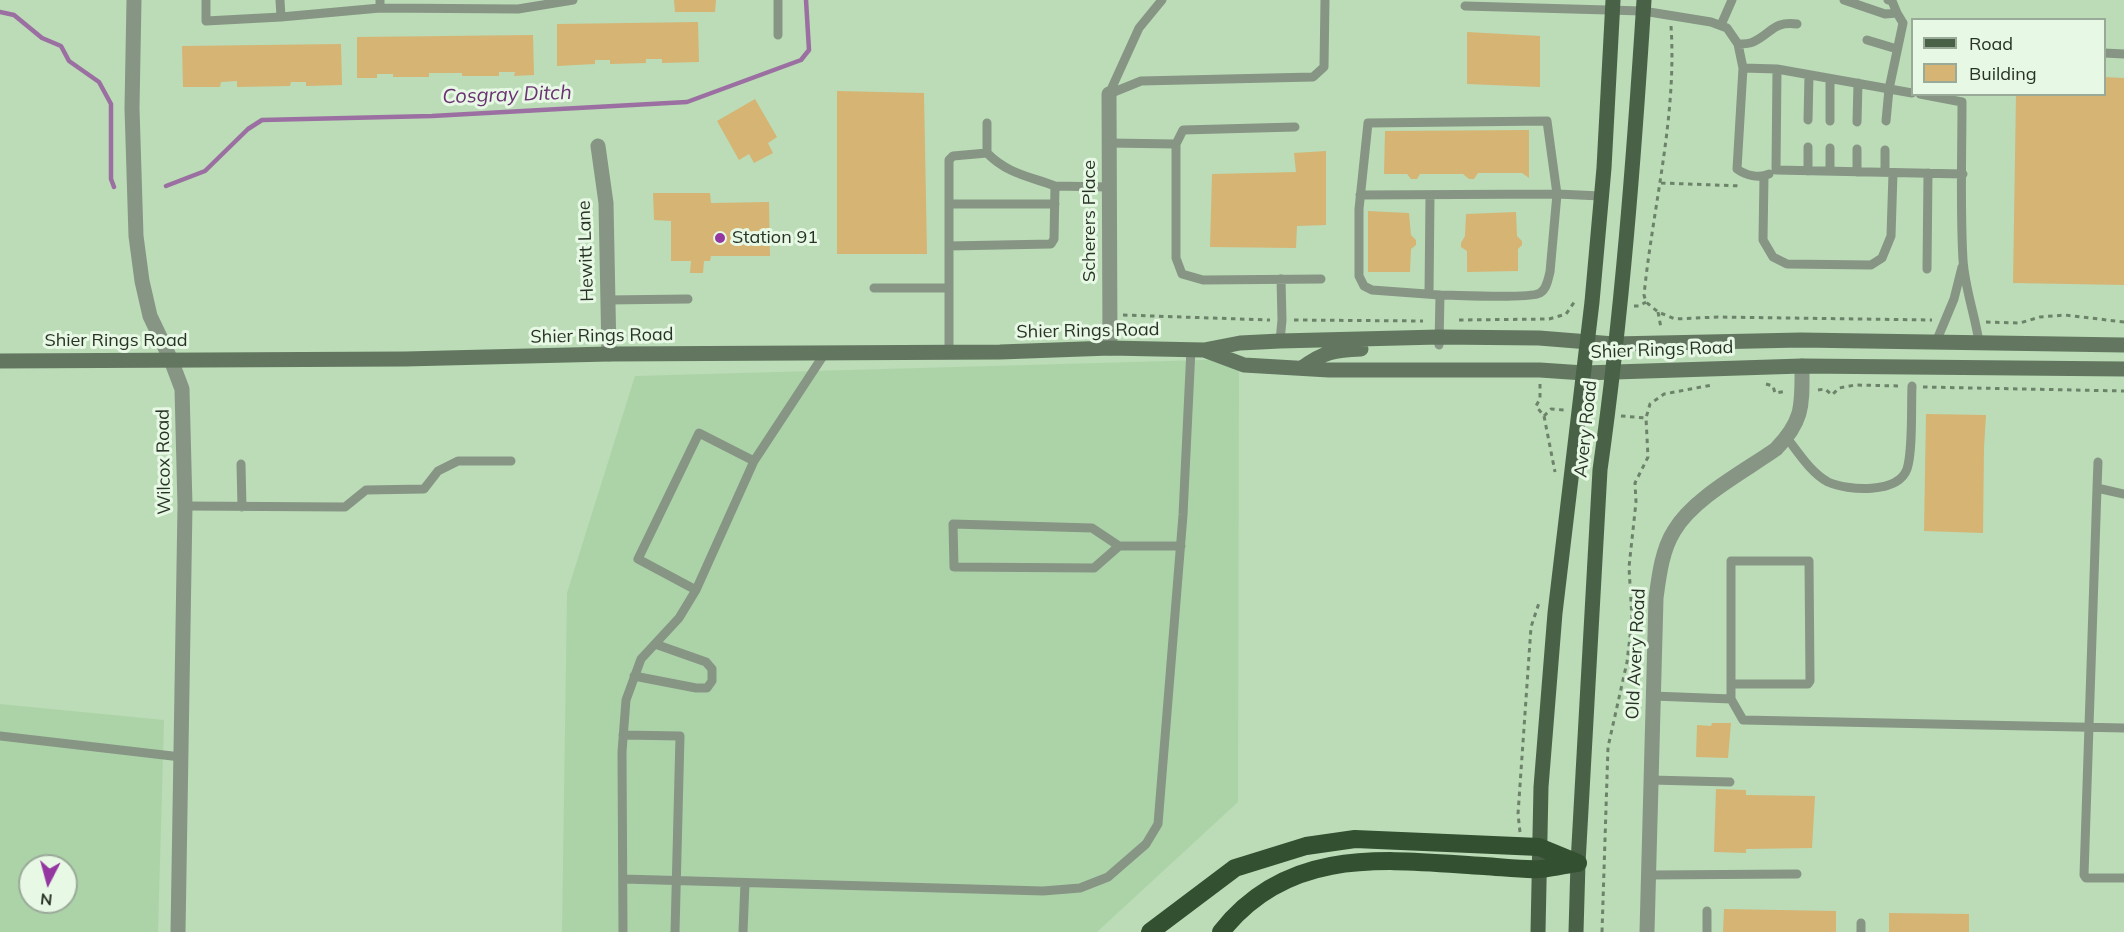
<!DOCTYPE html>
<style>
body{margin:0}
#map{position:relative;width:2124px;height:932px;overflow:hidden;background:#bbdcb7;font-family:Mulish,sans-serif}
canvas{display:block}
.legend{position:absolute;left:1911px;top:18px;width:195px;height:78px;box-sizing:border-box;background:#e7f8e5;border:2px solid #9aaa98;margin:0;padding:8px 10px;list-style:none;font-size:18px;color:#273425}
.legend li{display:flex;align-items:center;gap:12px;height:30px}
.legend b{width:30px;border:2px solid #9aaa98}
.north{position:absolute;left:18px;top:854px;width:60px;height:60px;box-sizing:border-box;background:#e7f8e5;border:2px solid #9aaa98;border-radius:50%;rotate:186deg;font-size:16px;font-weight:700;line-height:24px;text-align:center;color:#273425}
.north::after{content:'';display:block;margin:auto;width:21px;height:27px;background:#9437a1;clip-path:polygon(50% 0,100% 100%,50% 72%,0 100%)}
</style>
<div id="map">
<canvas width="2124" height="932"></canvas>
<ul class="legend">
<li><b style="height:8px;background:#496247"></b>Road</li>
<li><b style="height:16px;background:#d6b474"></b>Building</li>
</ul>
<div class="north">N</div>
</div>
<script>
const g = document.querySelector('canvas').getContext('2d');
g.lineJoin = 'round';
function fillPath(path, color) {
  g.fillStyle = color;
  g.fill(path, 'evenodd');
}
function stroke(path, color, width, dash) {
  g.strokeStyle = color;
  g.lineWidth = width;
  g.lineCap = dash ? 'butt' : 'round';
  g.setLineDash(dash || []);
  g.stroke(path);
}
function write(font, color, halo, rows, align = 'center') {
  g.font = font + ' Mulish,sans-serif';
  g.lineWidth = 6;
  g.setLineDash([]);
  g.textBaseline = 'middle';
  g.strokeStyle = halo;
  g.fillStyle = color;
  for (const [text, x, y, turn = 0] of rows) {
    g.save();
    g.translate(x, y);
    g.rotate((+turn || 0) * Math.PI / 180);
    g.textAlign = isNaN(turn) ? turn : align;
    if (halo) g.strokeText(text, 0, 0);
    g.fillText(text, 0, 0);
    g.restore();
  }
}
fillPath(new Path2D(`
 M1239,359L1238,802L1097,932H562L567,593L635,376Z
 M0,704L164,720L158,932H0ZM30,866H66V902H30Z`), '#acd3a8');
stroke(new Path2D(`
 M0,12L14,15L42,38L61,46L69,61L99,82L111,104V179L114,187
 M166,186L205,171L248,129L262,120L432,116L687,102L801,60L809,50L806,0`), '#9b6fa1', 4.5);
fillPath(new Path2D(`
 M674,0H716L715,12H675Z
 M698,22L699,62L662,63V59H646V63L610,64V60H595V64L557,66V24Z
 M1467,32L1540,36V87L1467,84Z
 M533,35L534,75L514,76L515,72H499V76H462V73H429V77H393V74H377V78H357V37Z
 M341,44L342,85L306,86V82H291L290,86L237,87V81L221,82L220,87H183L182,46Z
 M2104,77L2124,78V285L2013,283L2016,94H2104Z
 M837,91L924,93L927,254H837Z
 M755,99L777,137L768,143L773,153L754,163L749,154L739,160L717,121Z
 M1529,130V178L1522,173H1478L1474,179H1469L1463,174H1420L1417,179H1411L1407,174H1384L1385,131Z
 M1326,151V225L1297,226L1296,248L1210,247L1212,174L1296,172L1294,153Z
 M653,193H710L711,203L769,202L770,256H711L710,261H704L703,273H690L691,261H671V221L654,220Z
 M1368,211L1409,213L1411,235L1416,240V245L1411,249L1410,272H1368Z
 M1516,212L1517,236L1522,241V245L1518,249V271L1467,272V251L1461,247V243L1465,236L1466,214Z
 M1926,414L1986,415L1984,448L1983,533L1924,531Z
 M1712,723H1731L1728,758L1696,757L1697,725L1711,726Z
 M1716,789L1746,790V795L1815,796L1812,848L1746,849V853L1714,852Z
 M1724,909L1836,911V932H1723Z
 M1889,913L1969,914V932H1889Z`), '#d6b474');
stroke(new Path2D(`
 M1671,26C1677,116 1653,206 1644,295L1646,302L1658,312L1675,319L1718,317L1932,320
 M1661,183L1741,186
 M1634,306H1639L1646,302
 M1658,312L1661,328
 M1123,315L1270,320
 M1294,320L1423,321
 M1459,320L1549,319L1566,314L1575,301H1577
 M1986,322L2020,323L2040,317L2065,315L2124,322
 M1540,384V399L1536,406L1544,416L1555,472
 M1766,384L1773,386L1775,393L1787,391
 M1923,387L2124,391
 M1818,390L1825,389L1832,395L1839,388L1855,385L1901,386
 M1544,416L1551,409L1564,410
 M1621,416L1646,418
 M1520,832L1518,814L1531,627L1540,600
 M1602,932L1608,747L1627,662L1632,619L1629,567L1636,502L1635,483L1648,457L1646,418L1650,404L1664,394L1712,385`), '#6c836a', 3, [4.5, 4.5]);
stroke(new Path2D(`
 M206,0V21L281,17
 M280,0L281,17L380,8V0
 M778,0V35
 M1844,0L1885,14L1897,13L1903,23L1889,89L1886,121
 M1888,0L1892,1L1897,13
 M1465,6L1643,11L1711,22L1727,28L1738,44L1743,68
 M380,8L518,9L573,0
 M1721,25L1732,0
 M1867,40L1897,49
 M1738,44C1743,44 1749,44 1753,42C1772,33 1773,21 1797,24
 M2104,53L2124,54
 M1912,93L1777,69L1776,170L1963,174
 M1109,94L1141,81L1313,77L1324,67L1325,0
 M1109,94L1139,28L1162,0
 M1920,94L1962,102C1962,154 1960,208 1963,260C1965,289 1975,315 1979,342
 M1808,120L1809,75
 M1830,121V79
 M1857,122L1858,83
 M987,123V153L953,156L949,160V246L1051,244L1054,239L1055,186L1109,187
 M1295,127L1183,130L1176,144V258L1182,274L1203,280L1321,279
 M1109,143L1176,144
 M1830,148V171
 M1857,149V172
 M1885,150V172
 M987,153C1008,174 1028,176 1055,186
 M1808,171V147
 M1769,174C1759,179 1745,175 1737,169L1743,68L1777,69
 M1764,176L1763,240L1773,257L1787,264L1871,265L1882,258L1891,236L1893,173
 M1360,195L1557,194L1547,121L1368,123L1359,209V276L1364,286L1372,290L1440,295
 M949,204H1055
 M949,246V352
 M1927,269L1928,173
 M874,288H949
 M1429,294L1430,196
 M607,300L688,299
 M1280,341L1282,320L1281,279
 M1936,342L1954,299L1962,267
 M1439,345L1440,295C1457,295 1530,299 1540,293C1547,289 1548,279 1550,272L1557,194L1601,196
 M1787,438C1798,452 1811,473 1828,482C1848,491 1898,494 1907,469C1913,451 1911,407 1912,386
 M241,464L242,507
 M2097,488L2098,462
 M2124,494L2097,488L2084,875L2086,878H2124
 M185,506L345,507L366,490L424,489L438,471L458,461H511
 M1119,546L1094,568L954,567L953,524L1092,528L1119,546H1181
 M696,590L638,559L699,433L754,461
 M634,676L696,688H707L712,681V669L706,662L655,644
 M1653,696L1731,699L1743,720L2124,728
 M1731,699V561H1809L1810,681L1808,684H1731
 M623,735L680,736L675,932
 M0,736L181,757
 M1651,780L1730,782
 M1649,875L1797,874
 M623,879L1043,891L1080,888L1108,877L1146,844L1158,824L1183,515L1191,349
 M623,932L622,752L626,700L641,659L679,618L696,590L754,461L825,353
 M743,932L745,883
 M1707,932V911
 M1861,932V923`), '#879585', 9);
stroke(new Path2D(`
 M1109,94L1110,348
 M598,146L606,203L609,354
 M171,360L182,389L185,506L178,932
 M1647,932L1656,598C1659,576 1662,550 1674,531C1693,498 1745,471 1776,449C1804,420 1802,405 1802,366`), '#879585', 15);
stroke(new Path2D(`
 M134,0L132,108L136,236L142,281L150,316L171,360`), '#879585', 15);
stroke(new Path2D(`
 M1204,350L1244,365L1329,370H1540L1584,373L1802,366L2124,369
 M0,361L405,359L609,354L1000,352L1110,348L1204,350L1240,343L1280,341L1439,337L1539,338L1614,344L1801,340L2124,345
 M1302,368C1323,352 1335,350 1361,349`), '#637760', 15);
stroke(new Path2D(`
 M1538,932L1541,787L1555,613L1592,302L1604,168L1613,0
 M1576,932L1578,863L1600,470C1622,314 1634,157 1644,0`), '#496247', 15);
stroke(new Path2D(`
 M1150,932L1235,868L1306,846L1355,839L1539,847L1578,863
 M1221,932C1289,845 1388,860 1484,866C1502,867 1522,870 1540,869C1552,868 1564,865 1576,863`), '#335030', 18);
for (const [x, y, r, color] of [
 [720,238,6,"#9437a1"]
]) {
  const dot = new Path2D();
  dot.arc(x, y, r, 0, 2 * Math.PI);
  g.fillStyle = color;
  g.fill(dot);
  stroke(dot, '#e7f8e5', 2);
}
write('18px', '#273425', '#e7f8e5', [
 ["Scherers Place",1090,221,-90],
 ["Hewitt Lane",586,251,-92],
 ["Shier Rings Road",1088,331,-1],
 ["Shier Rings Road",602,336,-1],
 ["Shier Rings Road",116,341],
 ["Shier Rings Road",1662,350,-2],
 ["Avery Road",1586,429,-84],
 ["Wilcox Road",164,462,-91],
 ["Old Avery Road",1636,654,-87]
]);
write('18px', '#273425', '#e7f8e5', [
 ["Station 91",732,238]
], 'left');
write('italic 20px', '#6b3273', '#e7f8e5', [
 ["Cosgray Ditch",507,95,-2]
]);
</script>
